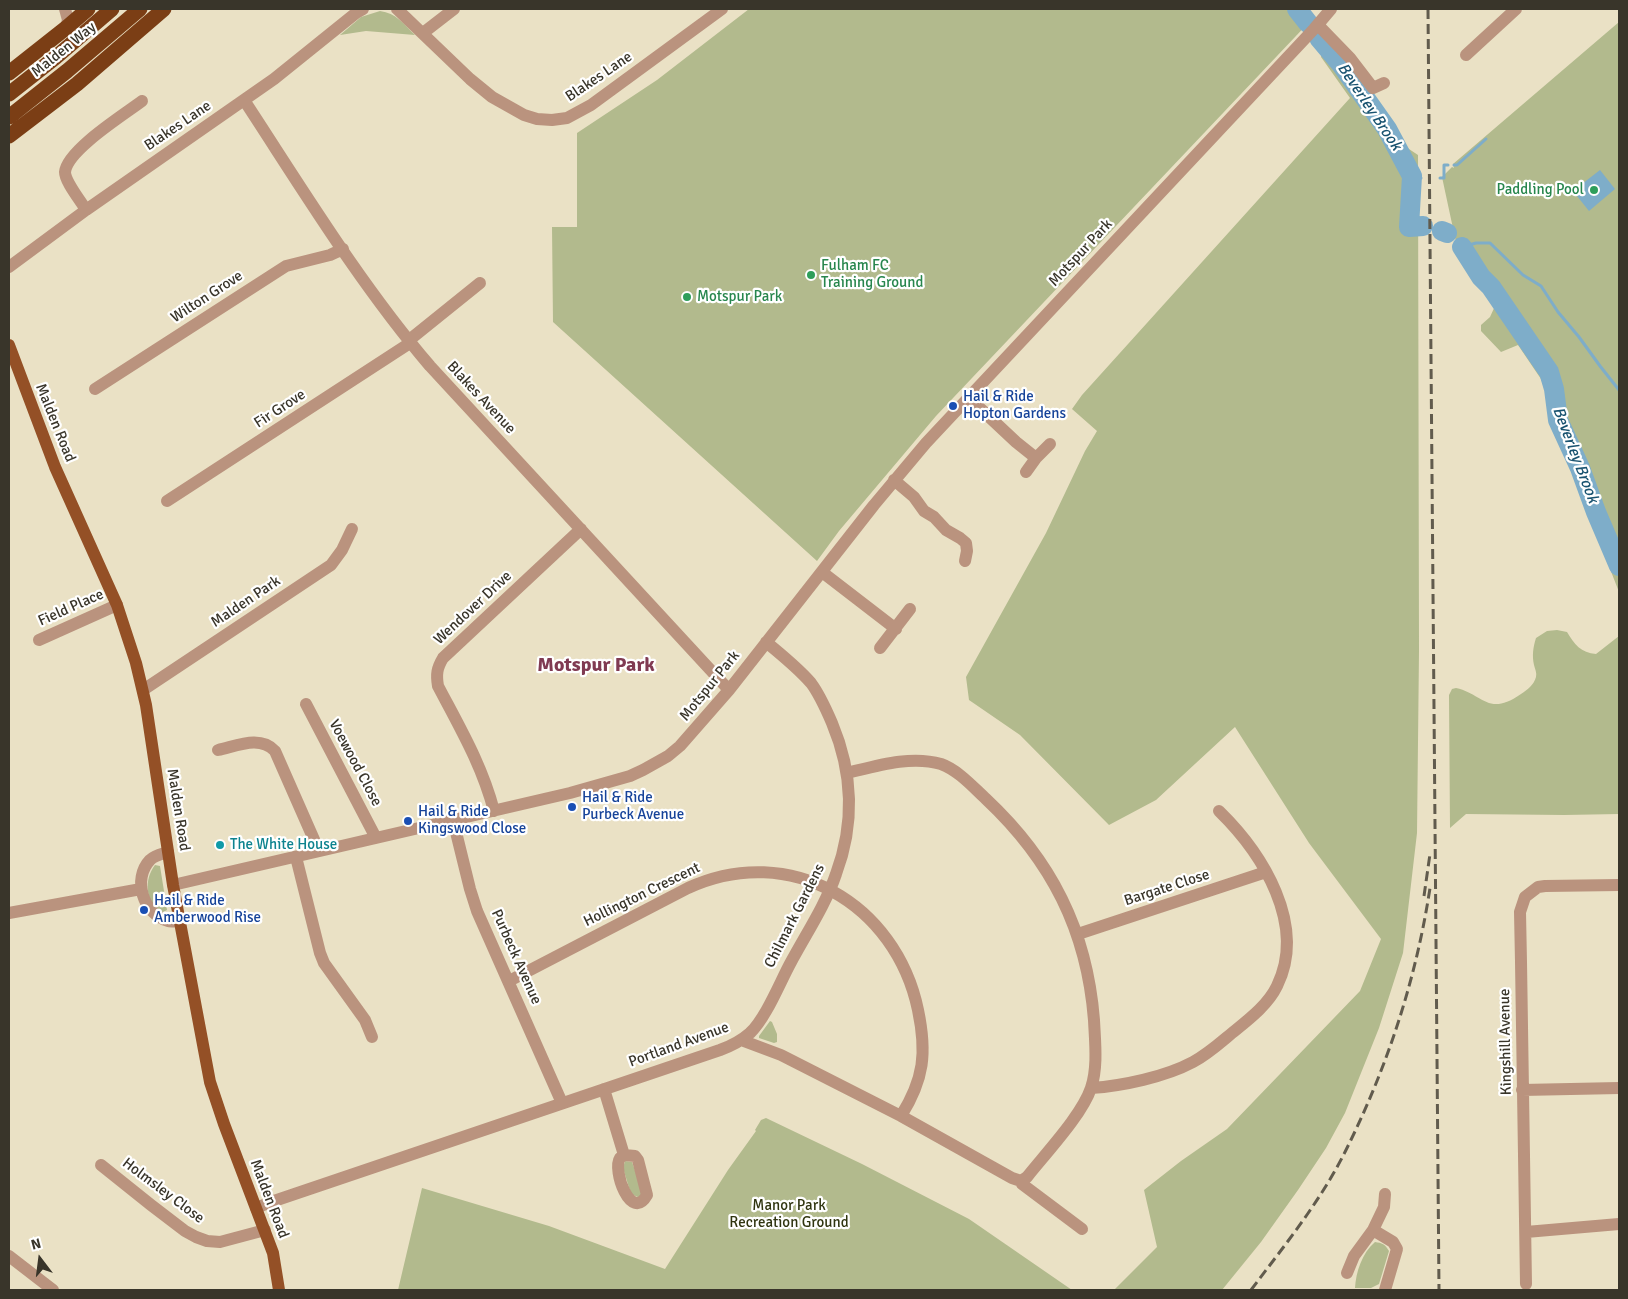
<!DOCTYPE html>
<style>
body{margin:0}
#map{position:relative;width:1628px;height:1299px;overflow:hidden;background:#eae1c5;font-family:Signika,sans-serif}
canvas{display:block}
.frame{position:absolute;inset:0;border:10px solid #39352a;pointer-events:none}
.north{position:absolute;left:15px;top:1234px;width:50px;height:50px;-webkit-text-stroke:4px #fff;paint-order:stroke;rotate:345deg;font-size:14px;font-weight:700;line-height:20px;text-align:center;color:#39352a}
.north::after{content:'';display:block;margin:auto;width:18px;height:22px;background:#39352a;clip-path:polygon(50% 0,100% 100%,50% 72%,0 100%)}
</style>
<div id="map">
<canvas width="1628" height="1299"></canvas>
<div class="frame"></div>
<div class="north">N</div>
</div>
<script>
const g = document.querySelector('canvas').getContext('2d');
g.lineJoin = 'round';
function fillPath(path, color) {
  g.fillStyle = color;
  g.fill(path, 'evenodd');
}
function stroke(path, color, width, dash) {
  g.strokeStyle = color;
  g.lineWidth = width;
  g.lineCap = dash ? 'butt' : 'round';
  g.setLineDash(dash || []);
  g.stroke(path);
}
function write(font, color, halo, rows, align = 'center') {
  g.font = font + ' Signika,sans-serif';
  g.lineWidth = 4.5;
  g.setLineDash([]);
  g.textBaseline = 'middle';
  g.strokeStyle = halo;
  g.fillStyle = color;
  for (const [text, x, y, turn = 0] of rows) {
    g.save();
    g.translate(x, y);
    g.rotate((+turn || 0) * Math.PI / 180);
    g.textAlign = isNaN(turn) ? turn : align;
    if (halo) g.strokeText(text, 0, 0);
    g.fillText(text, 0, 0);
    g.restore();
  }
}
fillPath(new Path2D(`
 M749,9H1307L1313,18L936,416L839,531L817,561L553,322L552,227H577V133L657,80Z
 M380,11C396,13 404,24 415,35L366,31L340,35L361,17Z
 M1619,22V592L1579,489L1541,379L1518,345L1501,352L1481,331V325L1490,317L1495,306L1462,261L1457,247L1442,177L1452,167L1454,168L1453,164Z
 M1330,46L1345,61L1400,143L1418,155L1419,651L1417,833L1403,953L1379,1028L1345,1113L1326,1148L1298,1190L1261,1242L1222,1290H1114L1157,1247L1144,1190L1181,1161L1227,1129L1360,991L1381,939L1309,843L1235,727L1156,800L1109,825L1020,735L969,700L966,677L1046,533L1085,451L1097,431L1072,409L1082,395L1350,98L1321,57L1322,53Z
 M1557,630L1567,632C1574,644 1581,653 1596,654L1619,636V814L1564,815L1466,814L1450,828L1449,695L1452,689L1456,688C1483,694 1488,717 1521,694C1527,690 1534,685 1536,677C1537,673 1535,669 1534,665C1532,655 1533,648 1536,638L1547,631Z
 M155,865L160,866L167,910L161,913C145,902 144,879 155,865Z
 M770,1021L772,1022L777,1034V1042L774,1043L759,1038V1036Z
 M766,1118L862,1164L969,1219L1072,1290H398L422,1188L549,1226L665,1269L728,1170L756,1131L755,1130L761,1120Z
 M625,1161L632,1162L643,1193L640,1198L631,1194L623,1168Z
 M1375,1242C1382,1243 1385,1244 1389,1251L1379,1284L1371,1288H1355C1356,1272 1362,1253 1375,1242Z`), '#b2ba8d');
fillPath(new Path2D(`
 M1600,170L1615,189L1589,211L1573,191Z`), '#7eadc9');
stroke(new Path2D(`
 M1454,165H1457L1486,139
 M1412,178H1421
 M1440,178H1444V165H1448
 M1462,247L1476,243H1490L1523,275L1541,286L1558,312L1579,337L1600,366L1619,390`), '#7eadc9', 3);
stroke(new Path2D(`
 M1297,9L1308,23
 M1319,38L1341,64L1387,129L1412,176L1409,227L1423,226
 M1442,231L1447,233
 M1462,247L1481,277L1491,287L1549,372L1554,389L1558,420L1580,468L1596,512L1619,566`), '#7eadc9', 20);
stroke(new Path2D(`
 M65,9L68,20L66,28
 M397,9L470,79L492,97L524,115L537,119L552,120L567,118L591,105L722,9
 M1318,25L1350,58L1373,88L1384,83
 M423,33L454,9
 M1466,55L1516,9
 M244,100C303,190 360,284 430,366L729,690
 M86,210C81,201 65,182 65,172C67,150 125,114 142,101
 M9,267L86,210L274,79L356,13L363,9
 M408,341L480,283
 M95,389L286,266L330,255L343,249
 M968,397L1016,442L1036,458L1050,444
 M1026,472L1036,458
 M894,480L914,497L924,511L934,517L946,530L960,538L966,543L967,551L965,561
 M167,501L410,343
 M822,572L896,629
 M39,640L117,605
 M880,648L910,609
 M143,690L331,565L342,550L352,529
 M306,704L376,838
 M218,750C237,746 260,735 275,751L319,851
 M847,773C876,766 911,755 941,764C958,770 973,787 986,799C1051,860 1087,930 1094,1020C1095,1042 1098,1067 1091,1088C1082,1115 1046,1153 1027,1177L1021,1181
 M494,811C482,765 460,728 438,686C436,674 437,668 443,658L581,529
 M453,820L470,889L477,911L562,1103
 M168,852C162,854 155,855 150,860C132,879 143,914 168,921C171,922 176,921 180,921
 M296,857L320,953L324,963L365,1020L372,1037
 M173,885L570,793L630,776L643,770L668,756L680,746L729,690L874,505L926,443L1314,29L1331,9
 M9,913L141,889
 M1078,934L1266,872
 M509,981L688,888C790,841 896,904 918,1010C927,1053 924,1079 901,1116
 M741,1040L781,1055L901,1116L1012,1178L1021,1181L1022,1184L1082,1229
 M1091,1088C1122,1086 1165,1077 1193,1062C1208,1054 1220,1043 1232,1033C1248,1020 1268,1005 1277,986C1307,925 1263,854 1219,811
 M604,1089L624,1155
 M1522,1090L1619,1088
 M624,1155L635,1156L638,1160L647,1195C631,1223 612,1170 620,1158Z
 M101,1165L151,1205L185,1231L196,1237L207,1241L220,1242L265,1230
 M256,1208L271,1202L720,1050C731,1046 741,1041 750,1033C766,1018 780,982 791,962C806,934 826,904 836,874C855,823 853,773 832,723C826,709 820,695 811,683C798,668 782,655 766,642
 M1526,1232L1619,1224
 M9,1256L53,1290
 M1347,1273L1354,1256L1373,1230
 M1526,1284L1521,962L1520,912L1525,897L1538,887L1545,886L1619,885
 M1385,1290L1397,1249L1393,1242L1373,1230L1384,1207L1385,1194`), '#ba937e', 12);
stroke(new Path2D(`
 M9,345L55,467L117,605L136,663L146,705L173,885L210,1082L224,1124L273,1253L279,1290`), '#945026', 12);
stroke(new Path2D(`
 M9,73L66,28L88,9
 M9,94L56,57L112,9
 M9,117L67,71L140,9
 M9,136L77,84L164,9`), '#7b3e15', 15);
stroke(new Path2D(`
 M1428,9L1439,1290
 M1424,896L1430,854
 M1251,1290C1284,1246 1320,1202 1345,1152C1387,1068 1416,980 1430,888`), '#615b4d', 3, [10, 5]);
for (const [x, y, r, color] of [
 [1594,190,5,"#2e9e5b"],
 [811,275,5,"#2e9e5b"],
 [687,297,5,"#2e9e5b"],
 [953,406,5,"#1a4fb4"],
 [572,807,5,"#1a4fb4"],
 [408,821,5,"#1a4fb4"],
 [220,845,5,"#0f9aa8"],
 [144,910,5,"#1a4fb4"]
]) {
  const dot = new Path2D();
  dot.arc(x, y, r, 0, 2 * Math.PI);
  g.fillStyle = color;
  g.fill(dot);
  stroke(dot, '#fff', 2);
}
write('15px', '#39352a', '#fff', [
 ["Malden Way",64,50,-39],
 ["Blakes Lane",599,77,-34],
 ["Blakes Lane",178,126,-34],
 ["Motspur Park",1081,253,-47],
 ["Wilton Grove",207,297,-33],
 ["Blakes Avenue",481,398,47],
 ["Fir Grove",280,409,-33],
 ["Malden Road",55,423,68],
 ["Malden Park",246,602,-34],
 ["Field Place",71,608,-24],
 ["Wendover Drive",473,608,-43],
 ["Motspur Park",710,686,-51],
 ["Voewood Close",355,763,62],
 ["Malden Road",178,810,81],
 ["Bargate Close",1167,888,-18],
 ["Hollington Crescent",642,895,-26],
 ["Chilmark Gardens",795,916,-63],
 ["Purbeck Avenue",516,957,66],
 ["Kingshill Avenue",1506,1042,-91],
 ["Portland Avenue",679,1045,-20],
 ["Holmsley Close",163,1191,37],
 ["Malden Road",269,1199,69]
]);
write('15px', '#27864d', '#fff', [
 ["Paddling Pool",1584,190,"right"],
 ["Fulham FC",821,266],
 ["Training Ground",821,283],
 ["Motspur Park",697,297]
], 'left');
write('15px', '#164399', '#fff', [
 ["Hail & Ride",963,397],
 ["Hopton Gardens",963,414],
 ["Hail & Ride",582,798],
 ["Purbeck Avenue",582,815],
 ["Hail & Ride",418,812],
 ["Kingswood Close",418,829],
 ["Hail & Ride",154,901],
 ["Amberwood Rise",154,918]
], 'left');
write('15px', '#0d838f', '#fff', [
 ["The White House",230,845]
], 'left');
write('15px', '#303510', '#fff', [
 ["Manor Park",789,1206],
 ["Recreation Ground",789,1223]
]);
write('italic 16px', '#195370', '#fff', [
 ["Beverley Brook",1369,107,56],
 ["Beverley Brook",1575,455,69]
]);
write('bold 20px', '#803a52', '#fff', [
 ["Motspur Park",596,666]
]);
</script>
